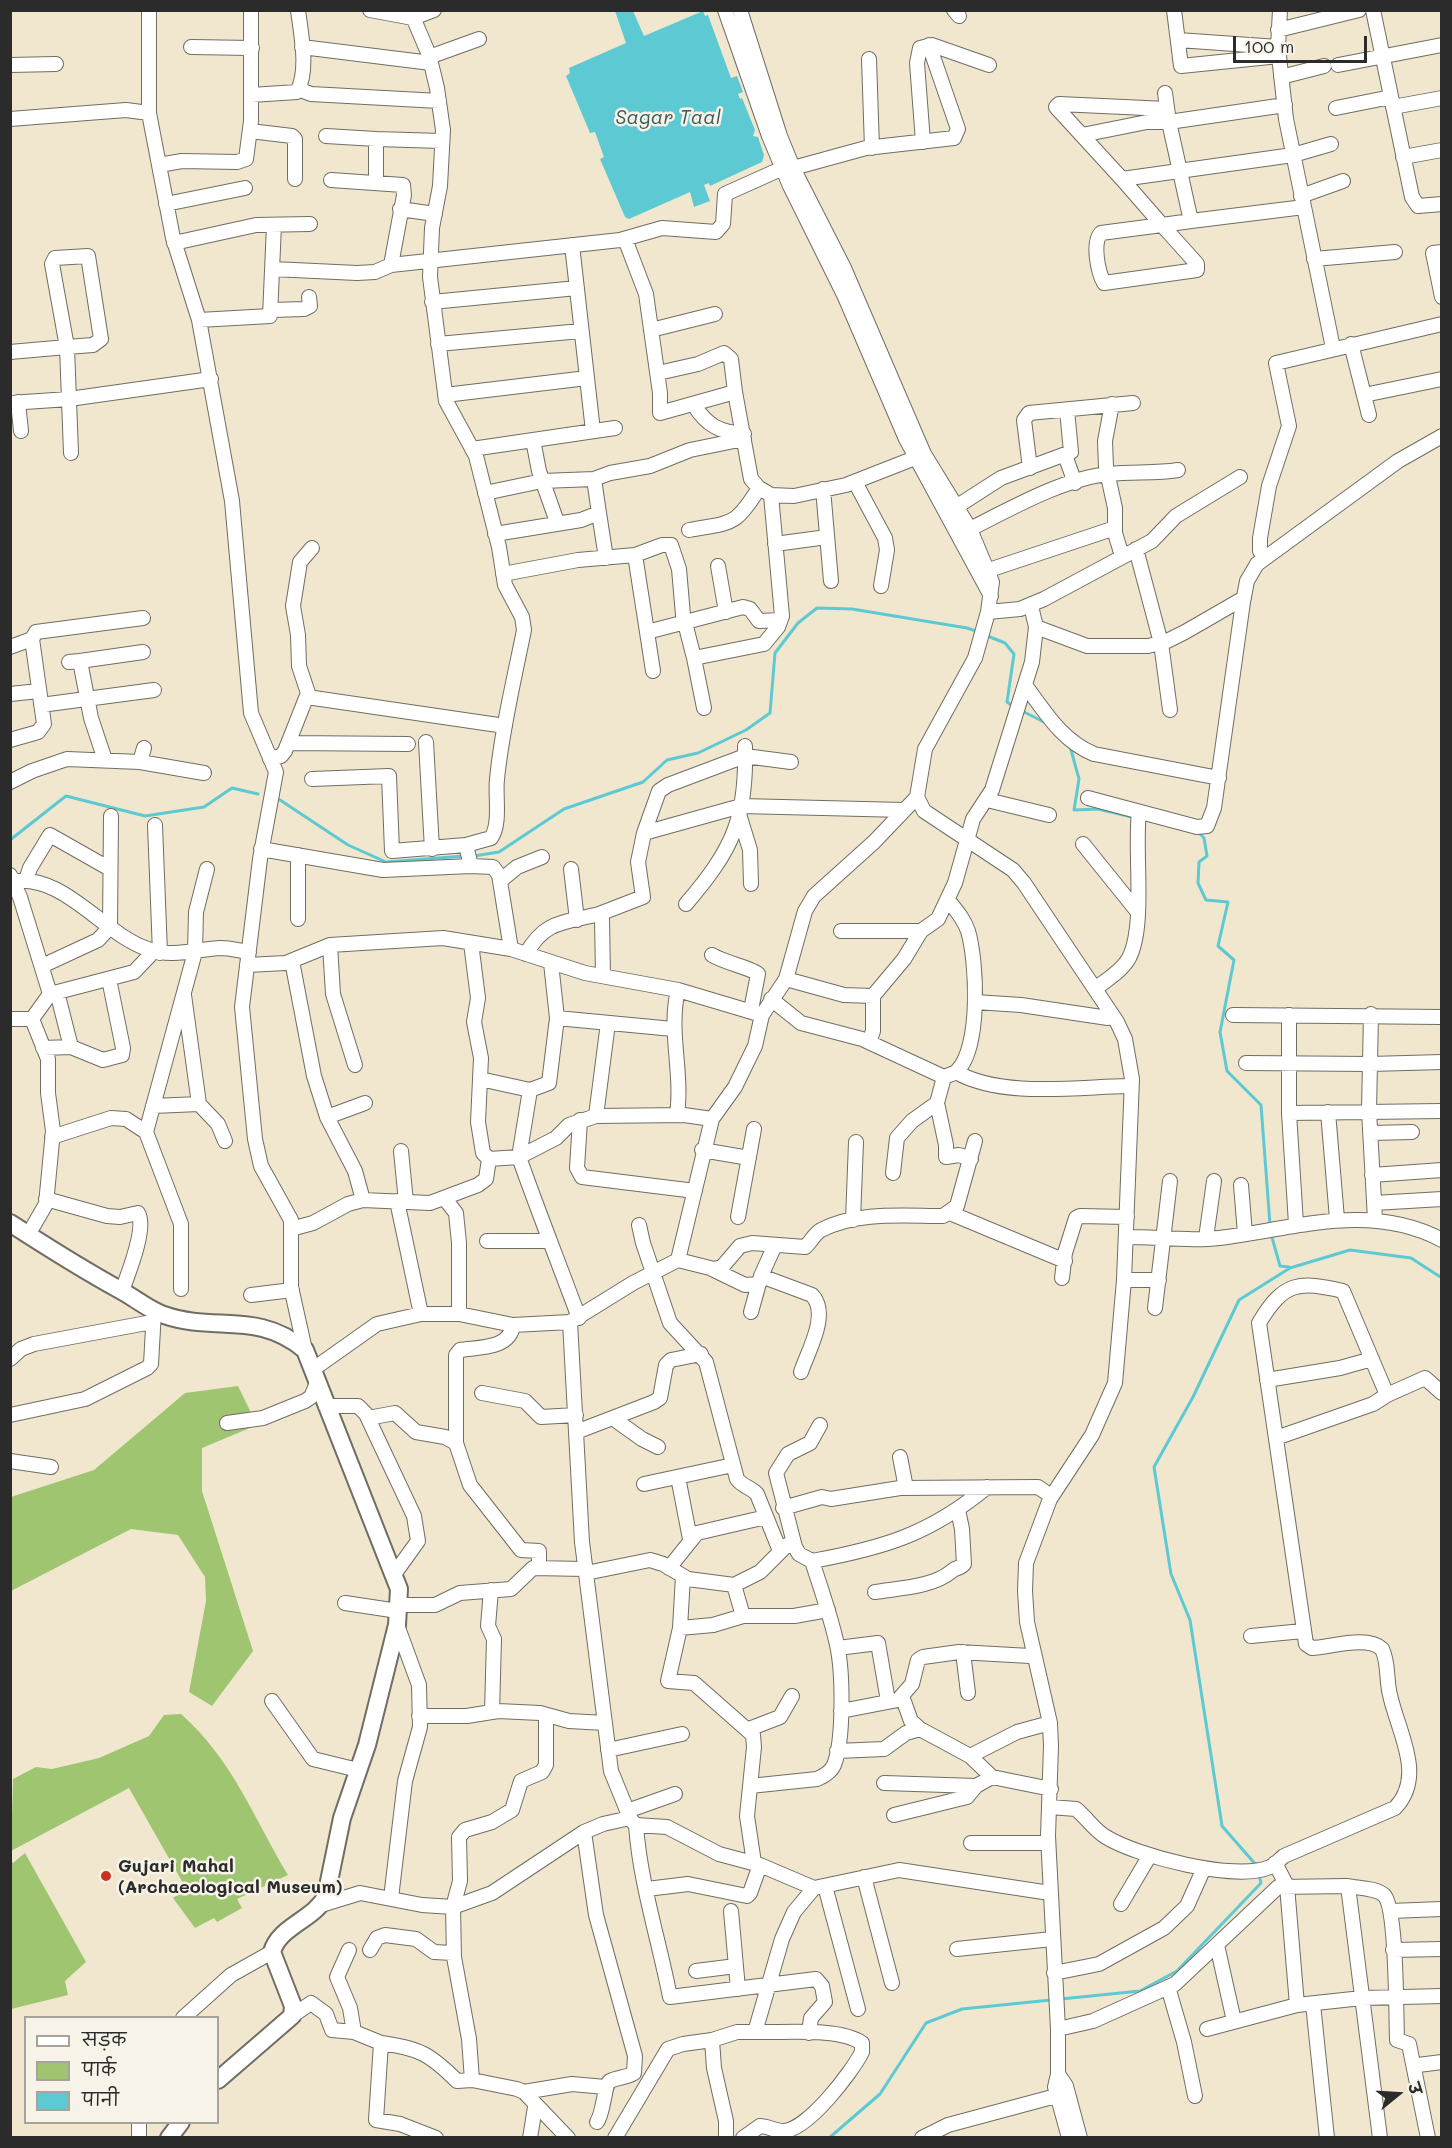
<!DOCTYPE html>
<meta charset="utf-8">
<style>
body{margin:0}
#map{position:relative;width:1452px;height:2148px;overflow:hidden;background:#f1e7cf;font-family:Mali,"Playpen Sans Deva",sans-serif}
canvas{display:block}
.frame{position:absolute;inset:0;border:12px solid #2b2b2b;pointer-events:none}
.legend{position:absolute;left:24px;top:2016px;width:195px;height:108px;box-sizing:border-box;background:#f7f3e8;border:2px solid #a5a39c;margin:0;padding:8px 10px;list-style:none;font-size:18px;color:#2b2b2b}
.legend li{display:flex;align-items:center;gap:12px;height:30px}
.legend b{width:30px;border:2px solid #a5a39c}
.north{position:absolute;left:1368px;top:2064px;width:60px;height:60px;-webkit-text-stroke:4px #f7f3e8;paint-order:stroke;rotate:72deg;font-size:16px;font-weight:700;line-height:24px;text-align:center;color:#2b2b2b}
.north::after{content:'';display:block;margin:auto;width:21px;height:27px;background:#2b2b2b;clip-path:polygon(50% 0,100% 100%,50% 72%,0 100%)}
.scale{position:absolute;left:1233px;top:36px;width:134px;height:27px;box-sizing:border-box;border:3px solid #2b2b2b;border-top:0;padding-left:8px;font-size:18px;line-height:21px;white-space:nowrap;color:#2b2b2b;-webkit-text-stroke:4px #f7f3e8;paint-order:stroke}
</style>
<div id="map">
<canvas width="1452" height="2148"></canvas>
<div class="frame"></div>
<ul class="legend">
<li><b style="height:8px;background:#fff"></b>सड़क</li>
<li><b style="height:16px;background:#9fc570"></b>पार्क</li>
<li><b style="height:16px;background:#5dcad3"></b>पानी</li>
</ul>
<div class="north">उ</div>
<div class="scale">100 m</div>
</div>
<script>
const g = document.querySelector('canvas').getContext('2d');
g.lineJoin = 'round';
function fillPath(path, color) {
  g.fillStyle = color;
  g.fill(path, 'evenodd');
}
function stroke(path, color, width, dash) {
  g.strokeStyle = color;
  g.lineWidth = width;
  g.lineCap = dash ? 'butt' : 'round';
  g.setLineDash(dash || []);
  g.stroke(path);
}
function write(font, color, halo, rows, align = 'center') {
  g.font = font + ' Mali,sans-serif';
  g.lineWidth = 5;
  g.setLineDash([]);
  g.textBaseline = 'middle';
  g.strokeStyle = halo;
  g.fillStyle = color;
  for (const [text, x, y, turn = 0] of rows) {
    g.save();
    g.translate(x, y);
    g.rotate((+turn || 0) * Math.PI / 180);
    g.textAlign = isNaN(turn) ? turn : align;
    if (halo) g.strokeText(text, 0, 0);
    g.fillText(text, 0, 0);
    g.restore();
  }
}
fillPath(new Path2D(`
 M238,1386L257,1425L202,1448V1491L253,1651L212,1706L189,1692L206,1601L205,1577L178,1535L131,1529L11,1591V1497L94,1470L185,1393Z
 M181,1714C233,1760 253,1817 288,1875L237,1899L242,1908L217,1922L214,1918L195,1928L173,1898L185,1890L183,1883L129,1788L11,1851L13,1779L36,1767L52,1769L99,1758L149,1736L164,1715Z
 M25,1853L86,1962L65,1981L68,1995L11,2009V1860L13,1863Z`), '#9fc570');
fillPath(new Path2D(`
 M615,11H633L644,36L703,11L705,16L708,15L731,78L737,76L743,92L738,94L740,99L742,98L755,130L753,136L758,137L764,155L762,162L710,186L709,183L704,185L710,201L694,207L690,192L629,219L625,217L600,159L604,157L595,132L590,133L566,76L570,73L569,68L626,43Z`), '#5dcad3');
stroke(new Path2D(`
 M985,635L1005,643L1014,654L1007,702L1014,707
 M1020,710L1046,723
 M1070,746L1079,779L1074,810L1098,809L1132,817
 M277,798L348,845L386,862L464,856
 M1198,832L1204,838L1207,856L1199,862L1198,883L1206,900L1228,902L1218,946L1234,960L1220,1032L1227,1071L1261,1105L1270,1225
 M10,840L66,796L145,816L204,807L232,788L258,794
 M474,856L499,852L564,809L643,782L667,760L698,753L746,730L770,713L775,653L798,623L817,608L852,609L967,628L979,632
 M1271,1234L1280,1266L1289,1267
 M1257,1866L1222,1826L1190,1620L1171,1574L1154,1467L1193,1397L1239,1300L1290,1268L1350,1250L1411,1258L1442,1278
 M1061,1999L1140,1991L1177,1971L1261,1883L1259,1875
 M829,2138L880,2094L926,2023L962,2009L1051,2000`), '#5dcad3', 3);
const minor = new Path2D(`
 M149,10V113L173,238L199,320L232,501L251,713L276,772L260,859L242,1007L255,1139L261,1166L291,1220V1287L305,1350
 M370,10L413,18L434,10
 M410,10L429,55L437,88L443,130L440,186L432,228L430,277L446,401L476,456L499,547L505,585L522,617L524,630C514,680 502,729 497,779C495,796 501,824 491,838L466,845L471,866L493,867L499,875L511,949
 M725,10L769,136L790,186L845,297L906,439L991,596
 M740,10L780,136L793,168L844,268L924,454L970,529L992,582L988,612L975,658L925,749L917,797L924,811L1013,870L1024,883L1117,1022L1125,1039L1132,1079L1124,1280L1115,1383L1092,1435L1050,1499L1026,1563L1025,1591L1027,1622L1050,1723L1051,1746L1048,1836L1058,2029V2074L1055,2087L1069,2138
 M954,10L959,16
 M1174,10L1181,66L1279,56
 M1280,10L1278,47L1286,119L1333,348
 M1373,10L1412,197L1418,206L1442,204
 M1278,30L1359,10
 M1178,40L1278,47
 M191,47L252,48
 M302,47L431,63
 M429,57L479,39
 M869,59L872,148
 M10,65L56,64
 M1338,65L1442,45
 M1281,77L1324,66
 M298,89L311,94L439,101
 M251,95L297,92C309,70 301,35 298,10
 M1285,105L1169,122L1191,221L1304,207
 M1393,107L1442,98
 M1336,108L1391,97
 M1167,109L1059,104L1056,107L1122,179L1293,155L1331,144
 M10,119L126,110L149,113
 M250,131L292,136L295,139V179
 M1082,135L1147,122H1169L1165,93
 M326,136L376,139V183
 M376,139L442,141
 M923,142L917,63L920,48L932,45L989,65
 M1403,157L1442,150
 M159,165L182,161L237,162L246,159L251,121V10
 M793,168L866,148L954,138L958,129L929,45
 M1122,179L1162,225L1191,221
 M331,180L403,185L404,195L391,265
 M1301,196L1343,181
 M166,204L245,188
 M400,209L435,214
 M1162,225L1197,264V270L1104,283C1098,272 1092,243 1101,233Z
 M625,239L646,294L660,393V413L735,392L751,479L759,488L771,495L794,496L846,485L915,458
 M174,243L256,225L310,224
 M572,245L593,431
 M1442,252L1433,253L1442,297
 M1314,259L1395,252
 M273,269L357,273L375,272L391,265L620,240L662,228L716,232L723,224L725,194L783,168
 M432,302L577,288
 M272,310L304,309L310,306L309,297
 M199,320L270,316L274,225
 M651,330L715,314
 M438,344L581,331
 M1351,344L1369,415
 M10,352L67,347L52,264L55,258L88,256L101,339L93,345L67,347L71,453
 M658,373L698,364L724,353L731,359L735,392
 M445,395L587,378
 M1364,395L1442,379
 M18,402L21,431
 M10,403L69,399L211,379
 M1112,404L1105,441L1106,467L1115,508V533L1122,556
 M694,405C707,426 720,432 744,434
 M533,440L539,471L557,522
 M472,449L615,428
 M1065,455L1075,483
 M1030,468L1024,420L1029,413L1133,403
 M594,479L610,473L650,466L690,450L744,439
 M855,482L885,538L887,550L881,586
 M823,489L831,581
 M485,493L542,481L594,479L599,513
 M956,507L1001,478L1071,452L1067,410
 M970,529C1010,509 1064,478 1109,474C1132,471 1155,474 1178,470
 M689,530C732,522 735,527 759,488
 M495,534L581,520L599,513L606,558
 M775,544L827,537
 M1136,549L1161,643L1170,710
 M635,555L647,632L743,607L750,609L759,621L780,620
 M1265,558L1260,551V538L1269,486L1289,426L1276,363L1442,324
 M718,566L726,612
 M989,570L1115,528
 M503,574L578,560L635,555L662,545H671L679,569L683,615L694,658L764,644L778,627L782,616L771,495
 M988,612L1020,609L1044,599L1152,541L1176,516L1240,477
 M1036,627L1087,646H1148L1165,642L1185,632L1244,598
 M647,632L653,671
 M10,647L32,639
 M694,658L704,708
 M80,661L143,652
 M69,662L80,661L91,718L105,760
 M1025,685C1045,712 1062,741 1094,754L1219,778
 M10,694L39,691
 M307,697L505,726
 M41,705L154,690
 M10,740L38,732L44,724L32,639L36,632L143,618
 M426,742L432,849
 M289,743L408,744
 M270,759L281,756L285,751L308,693L299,666L298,635L293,606L300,562L312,548
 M140,762L204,773
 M791,762L745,756L668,785L659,791L644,833L741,806L904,810
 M312,779L389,776L392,851L466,845
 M10,782L32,771L67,759L140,762L144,748
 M917,797L874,842L814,896L805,911L786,979L762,1015L755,1046L735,1087L712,1119L678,1260L633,1283L570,1322L582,1542L611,1771L631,1820L636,1825L667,1827L719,1854L760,1865L814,1888L899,1870L1050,1893
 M1088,798L1197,827L1207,826L1214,808L1243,602L1247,581L1257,564L1398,461L1442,436
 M987,800L1049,815
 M739,814L750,850L751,884
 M155,825L160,953
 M1083,844L1137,911
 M261,849L383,870L471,866
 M298,855V919
 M571,869L577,920
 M10,875L20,897L50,994L32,1019L48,1059V1093L53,1131L46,1204L28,1235
 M26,880L30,868L50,835L110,869
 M500,881L517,867L542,857
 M10,882C63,871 102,934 148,949C172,958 197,949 221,948C230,948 240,951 249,952
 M686,904C733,849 747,819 745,746
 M599,914L643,897L638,862L644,833
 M841,931H921
 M471,943L478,998L474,1022L481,1058L478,1122L483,1153L489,1159L519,1157C538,1211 559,1264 579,1318
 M330,945L333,994L355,1065
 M526,954C545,920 564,923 599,914L602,918L603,976
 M712,955C725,963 752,968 758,974L751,1010
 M292,961L314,1076L327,1117L355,1171L363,1200
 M247,965L286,963L330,945L443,938L511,949L585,973L678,990L762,1015
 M42,966L98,940L110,927L111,816
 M786,979L844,995L873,996
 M1095,989C1106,980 1122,971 1129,958C1146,925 1134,851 1139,812
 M57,992L71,1047
 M50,994L134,972L154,951
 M184,995L199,1104
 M771,999L801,1023L862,1039L944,1077L937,1103L912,1121L897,1138L893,1173
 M975,1002L1021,1005L1108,1018
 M1371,1014L1369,1111L1375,1219
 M1233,1015L1442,1017
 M1289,1015V1113
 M557,1018L673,1029
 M10,1019H32
 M869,1042L873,1031V996L904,959L921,931L938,919L955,883L973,819L992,790L1032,662L1036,627L1031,606
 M43,1048L71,1047L103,1060L122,1055L123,1048L109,979
 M1246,1063L1370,1064L1442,1062
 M956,1072C1001,1098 1076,1087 1127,1086
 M944,1077C948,1075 954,1074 957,1071C981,1048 977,961 968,931C964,919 956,910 948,900
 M480,1079L530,1090L549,1083L557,1018L551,963
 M937,1103L946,1145V1157L959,1155L971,1159
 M153,1106L199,1104L218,1124L225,1141
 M1328,1112L1337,1219
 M677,1115C683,1071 668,1032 678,990
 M596,1116L608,1023
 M327,1117L365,1103
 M580,1120L577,1168L582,1177L695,1191
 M146,1132L195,952L196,912L207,869
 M1371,1133L1412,1132
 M52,1137L111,1118L126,1119L146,1132L181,1224V1289
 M702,1150L749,1158
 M401,1151L406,1202
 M519,1157L556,1138L569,1125L596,1116L684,1115L712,1119
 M519,1157L530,1090
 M1372,1175L1442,1170
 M1241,1185L1245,1234
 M46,1199L107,1216L120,1217L138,1213C147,1228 128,1274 122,1291
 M445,1199L456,1213L459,1243V1314
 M397,1201L421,1314
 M1374,1203L1442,1199
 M950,1213L1065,1261
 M738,1217L754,1129
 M853,1220L856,1142
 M1296,1224L1289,1113L1442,1111
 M639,1225L643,1243L670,1323L706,1362L737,1479C743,1487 751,1487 757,1494L780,1551
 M291,1229L313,1223L348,1204L363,1200L430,1203L478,1185L486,1179L489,1159
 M1126,1237C1159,1237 1194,1242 1227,1237C1300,1227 1372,1203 1442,1240
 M1206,1238L1214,1181
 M487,1241H550
 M678,1260L714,1269L722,1267L740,1246L752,1243L805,1247C811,1242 814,1234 821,1230C857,1211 904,1216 943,1216L957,1206L975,1141
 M712,1269L745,1285L759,1284
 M761,1276L812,1295C830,1314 808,1351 801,1372
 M1062,1278L1065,1253L1076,1218L1080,1216L1127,1217
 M1124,1280H1159
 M251,1295L292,1290
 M1155,1308L1170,1181
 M751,1312L761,1276L775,1245
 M513,1325C510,1349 480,1347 460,1350L456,1355V1443L470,1485L521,1550L539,1551V1568
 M10,1359L21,1349L34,1344L152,1322
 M312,1370L377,1324L421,1314H459L513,1325L570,1322
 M1267,1380L1340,1368L1372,1359
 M482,1393L525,1401L541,1417L576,1415
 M1387,1395L1425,1378L1442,1393
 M326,1406H358L366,1414L414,1516L418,1541L395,1573
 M10,1415L85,1399L147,1368L151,1364L154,1311
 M368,1418L395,1413L416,1432L445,1437L456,1443
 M614,1419L642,1439L658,1447
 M227,1423L263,1418L305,1401L311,1397L317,1383
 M576,1432L654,1402L660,1398L666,1365L671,1360L701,1354
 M900,1457L906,1488
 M10,1461L51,1467
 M678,1477L690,1539
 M644,1484L733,1465
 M783,1508L822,1497L831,1499L900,1488L1038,1487L1051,1496
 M812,1561C884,1548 930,1534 987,1487
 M669,1568L697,1533L766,1517
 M586,1573L650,1560L663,1564L688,1579L734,1585L760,1572L787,1545
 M683,1576L680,1628L713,1625L743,1616
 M734,1585L743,1616H794L828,1610
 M491,1590L488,1626L494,1639L492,1712
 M875,1592C901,1588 933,1587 952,1571C956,1567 960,1569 964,1564L962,1529L958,1510
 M345,1603L398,1611
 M399,1605H435L460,1593L511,1589L533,1568L585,1569
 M680,1628L668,1681L694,1683L753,1735L754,1747L747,1816L754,1863
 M1251,1636L1303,1631
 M838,1648L878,1643L888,1701
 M963,1652L968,1693
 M902,1696L911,1721L920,1729L970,1756L992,1777L1051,1789
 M272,1701L313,1759L358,1770
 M841,1711L898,1700L912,1684L918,1660L923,1657L959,1652L1030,1656
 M546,1715V1765L542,1772L521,1781L512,1810L492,1822L465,1830L459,1837L460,1881L453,1907L454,1957L469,2039L472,2080L517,2089L524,2092L568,2138
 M419,1716H467L498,1711L540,1713L569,1721L605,1723
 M749,1729L780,1717L792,1696
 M608,1750L682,1734
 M837,1751L884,1749L906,1733L920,1729
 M970,1756L1017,1732L1050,1723
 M884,1783L976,1786L992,1777
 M750,1786L817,1779C824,1776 831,1772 834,1765C844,1740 843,1672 837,1645C831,1617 821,1589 812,1561L799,1554L795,1547L776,1473L788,1454L810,1443L820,1425
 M1050,1807L1076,1809C1087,1818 1094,1830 1106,1837C1137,1856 1235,1882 1270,1867C1275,1865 1280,1859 1284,1856L1395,1808C1426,1776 1398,1732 1390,1695C1386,1680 1389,1663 1382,1649C1368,1635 1331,1647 1312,1648L1306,1644L1263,1350L1259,1323C1284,1281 1299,1281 1343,1291L1387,1395L1373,1404L1276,1438
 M627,1811L675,1794
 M894,1815L967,1797L976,1786
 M636,1825C640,1883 659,1940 670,1997L816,1979L822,1986L825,2002L811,2018L809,2033
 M584,1832L596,1915L635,2056L634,2073C626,2078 618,2077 610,2081C604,2085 604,2112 597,2122
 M971,1843H1041
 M1275,1863L1287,1886L1297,2005
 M864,1877L892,1983
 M825,1886L858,2009
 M1348,1886C1358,1888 1376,1888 1384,1895C1397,1908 1396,2015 1397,2040L1409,2044L1428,2138
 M647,1889L688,1884L747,1896L750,1893L760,1865
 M391,1898L405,1781L420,1727L419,1685L397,1625
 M1121,1904L1150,1855
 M321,1905L360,1893L422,1905L453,1907L492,1893L584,1832L603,1824L630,1818
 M731,1911L738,1989
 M1390,1911L1442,1909
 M1217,1945L1234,2021
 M957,1949L1052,1939
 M349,1950L337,1977L350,2008L354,2032
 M370,1950L377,1938L385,1935L416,1939L434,1952L453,1953
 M1393,1950L1442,1949
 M696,1971L736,1966
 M1054,1973L1099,1964L1164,1928L1187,1906L1204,1868
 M1168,1987L1184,2042L1195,2096
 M1313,2004L1327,2138
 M292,2016L311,2003L326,2014L332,2030L354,2032L381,2043
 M183,2018L231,1975L272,1952
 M1058,2029L1093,2021L1175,1984L1278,1887L1348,1886L1380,2138
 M1207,2029L1297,2005L1362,1998L1442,1996
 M1418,2065L1442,2062
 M1058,2074L1066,2086L1080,2138
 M524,2092L572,2084L605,2087
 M139,2138V2122
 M436,2138L400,2124L376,2120L381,2043C419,2048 430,2054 457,2081L472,2080
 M530,2138L535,2107
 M615,2138L668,2049L683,2044L712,2040
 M726,2138V2121L714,2068L712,2040L737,2032H755L782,1939L794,1912L814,1888
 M743,2138L760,2126C768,2126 775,2131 783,2131C807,2131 852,2072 862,2052V2043C839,2027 784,2033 755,2032
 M922,2138L948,2125L1056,2096`);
const major = new Path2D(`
 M10,1223C47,1247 82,1269 120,1290C135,1298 149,1310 164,1315C215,1333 257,1310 305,1350L399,1589L397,1625L367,1745L342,1818L326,1896C314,1920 279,1926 272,1952L293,2006L292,2016L218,2080
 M169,2138L181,2122`);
stroke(minor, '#706d64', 16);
stroke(major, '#706d64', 20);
stroke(minor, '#fff', 14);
stroke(major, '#fff', 16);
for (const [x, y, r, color] of [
 [106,1876,6,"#c8321e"]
]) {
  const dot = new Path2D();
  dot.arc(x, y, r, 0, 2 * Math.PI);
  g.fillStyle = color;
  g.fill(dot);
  stroke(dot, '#f7f3e8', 2);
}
write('bold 18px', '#2b2b2b', '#f7f3e8', [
 ["Gujari Mahal",118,1866],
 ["(Archaeological Museum)",118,1887]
], 'left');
write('italic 20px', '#3a5b5d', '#f7f3e8', [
 ["Sagar Taal",668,118]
]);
</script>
